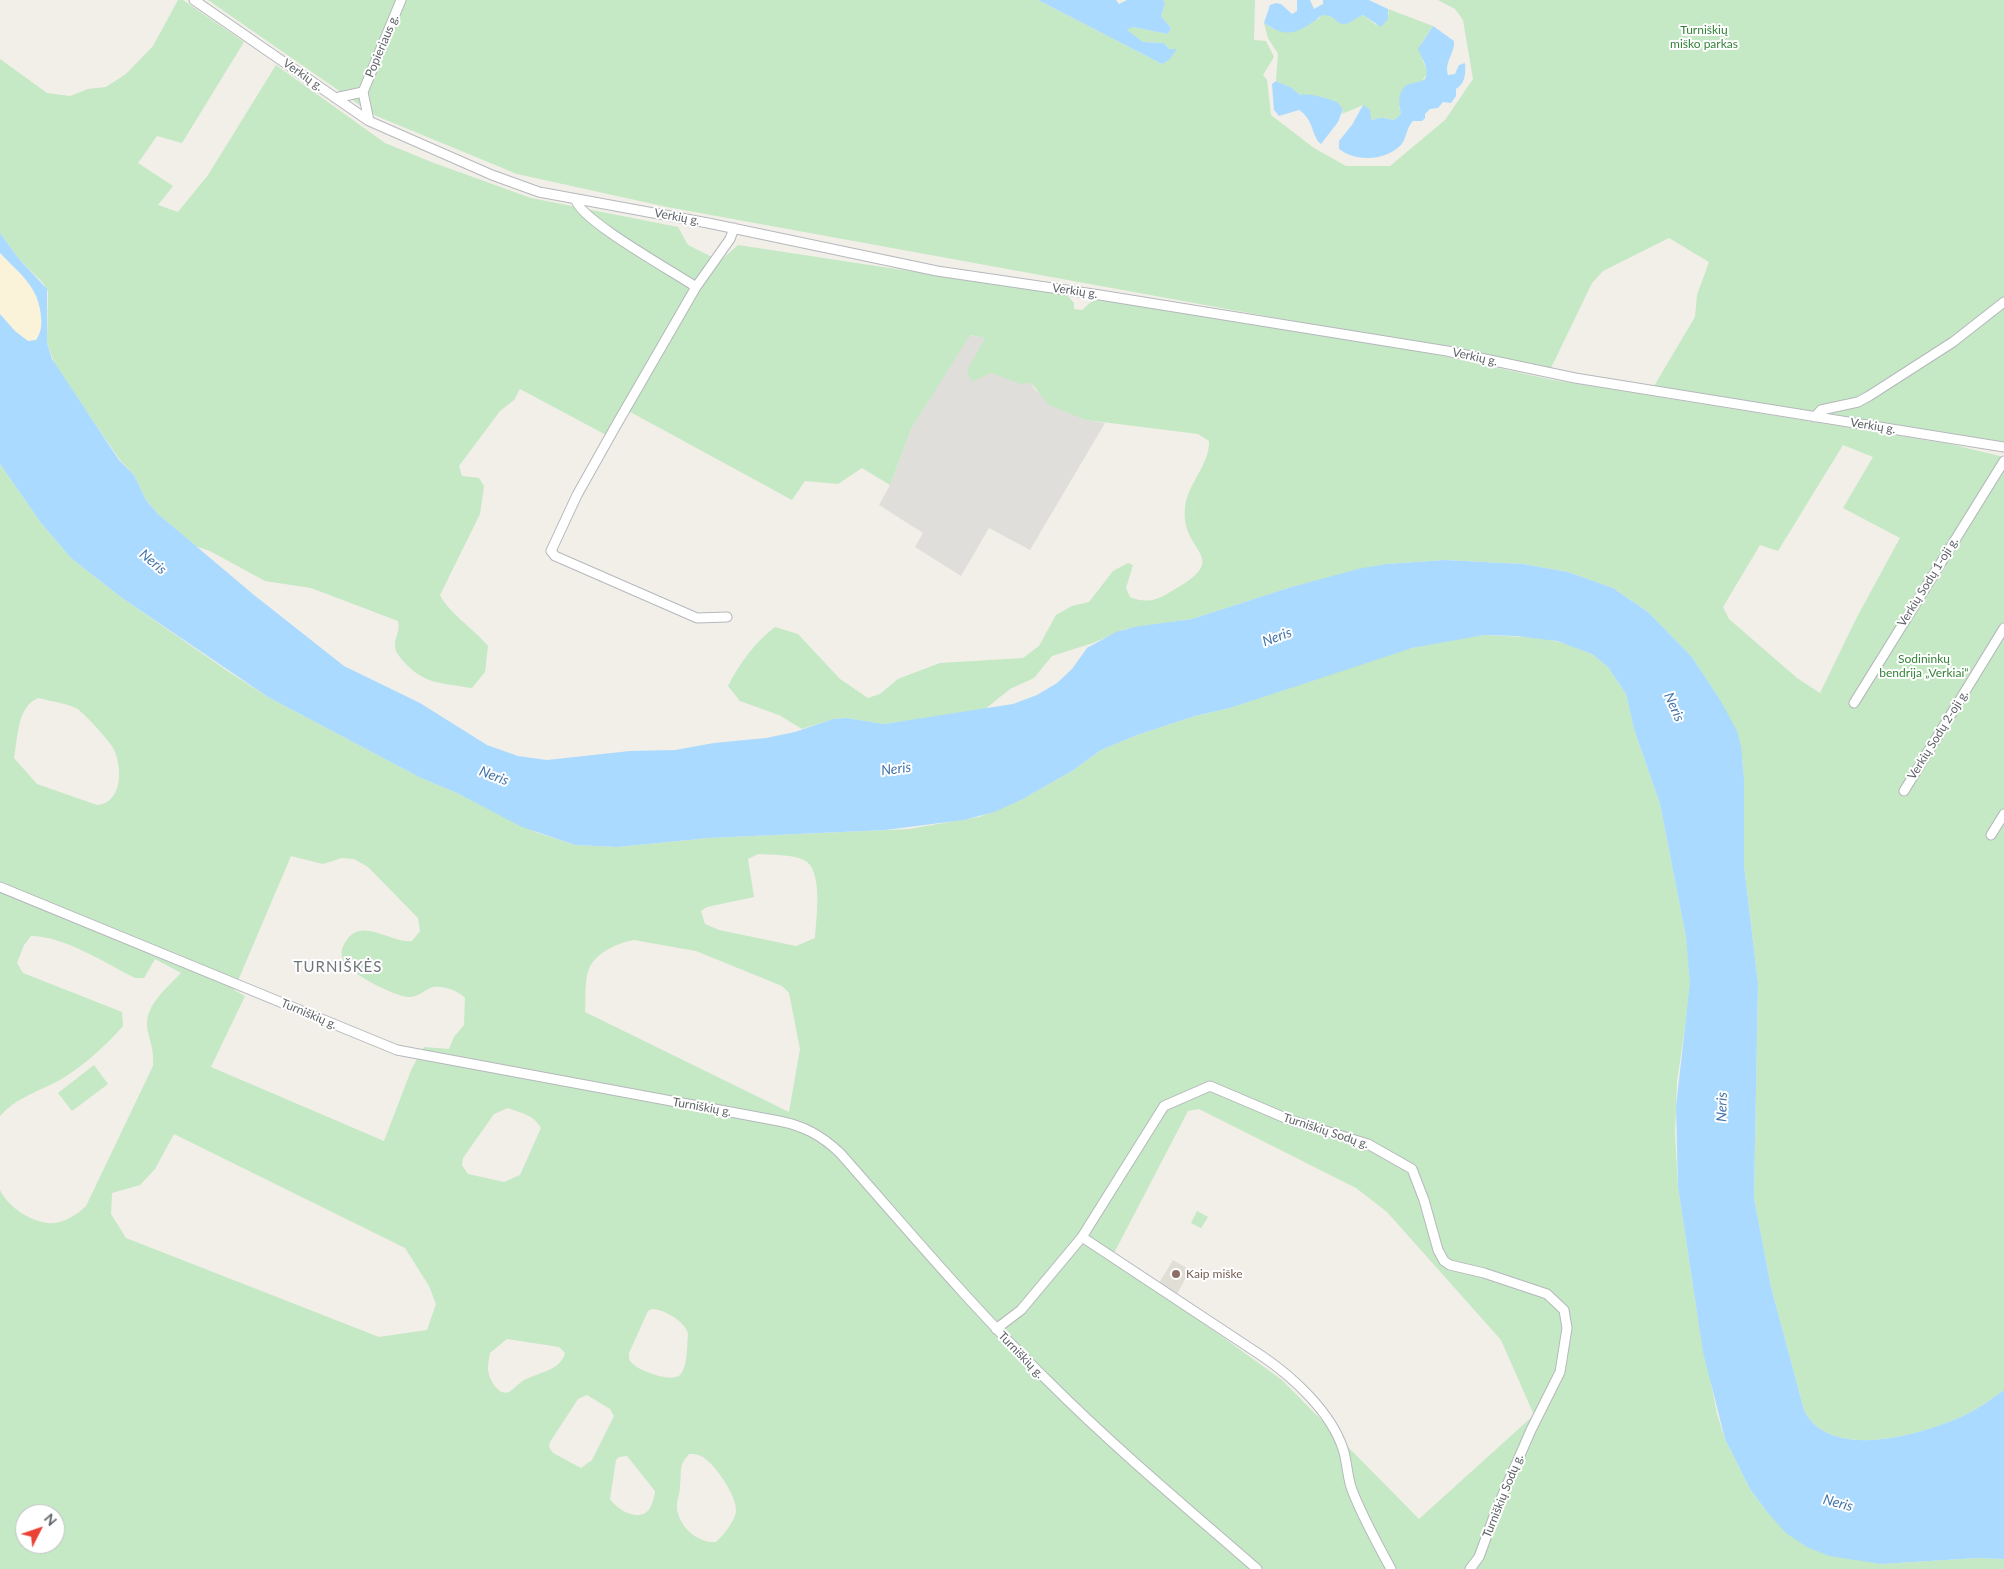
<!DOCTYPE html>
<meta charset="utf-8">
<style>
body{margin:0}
#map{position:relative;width:2004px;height:1569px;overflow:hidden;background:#f1efe8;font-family:Lato,sans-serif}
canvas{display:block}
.north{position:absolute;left:15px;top:1504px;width:50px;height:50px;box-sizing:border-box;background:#fff;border:1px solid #bfc1c3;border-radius:50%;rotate:49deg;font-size:14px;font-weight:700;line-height:20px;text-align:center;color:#5f6368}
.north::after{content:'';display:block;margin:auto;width:18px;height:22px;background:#ea4335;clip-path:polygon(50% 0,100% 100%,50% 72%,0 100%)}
</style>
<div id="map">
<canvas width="2004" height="1569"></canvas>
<div class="north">N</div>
</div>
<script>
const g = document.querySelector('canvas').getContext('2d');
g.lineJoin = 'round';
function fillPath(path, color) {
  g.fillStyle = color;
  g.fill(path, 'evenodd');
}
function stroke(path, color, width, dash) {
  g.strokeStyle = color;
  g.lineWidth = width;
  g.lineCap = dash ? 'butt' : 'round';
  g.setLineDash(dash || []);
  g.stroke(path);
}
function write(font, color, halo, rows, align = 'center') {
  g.font = font + ' Lato,sans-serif';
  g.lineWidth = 4;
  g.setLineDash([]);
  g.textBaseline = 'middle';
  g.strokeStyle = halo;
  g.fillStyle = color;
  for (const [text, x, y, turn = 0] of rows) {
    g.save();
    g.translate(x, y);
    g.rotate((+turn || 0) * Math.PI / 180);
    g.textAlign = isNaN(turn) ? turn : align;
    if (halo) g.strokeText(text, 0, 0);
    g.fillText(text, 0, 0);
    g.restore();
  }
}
fillPath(new Path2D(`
 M969,335L985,338L979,351L991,373L1031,383L1035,390L1086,420L1105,423L1030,550L989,528L961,576L915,547L923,533L879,505L890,485L911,429Z`), '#e0deda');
fillPath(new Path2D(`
 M1173,1260L1190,1270L1177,1294L1159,1283Z`), '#e1ded6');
fillPath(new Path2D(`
 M178,0H183L244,42L182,143L157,136L138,163L173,186L158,205L178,212L208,175L276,65L385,143L434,163L531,198L678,227L688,245L720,261L738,245L1067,295L1074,303V309L1082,310L1091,302L1100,299L1420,351L1553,380L1950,444L2004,457V1390C1992,1399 1979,1408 1965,1415C1924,1434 1830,1463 1804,1410L1771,1287L1754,1198L1758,983L1744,866L1743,762L1719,698L1692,657L1648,612L1613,588L1568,572L1523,564L1445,560L1386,564L1288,588L1192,619L1125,629L1093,643L1052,656L1034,678L1010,689L984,710L884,724L846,718L833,719L802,729L779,715L740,701L728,686C740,663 754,643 775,627L798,634L840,679L868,698L880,694L898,679L940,663L1023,658L1039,646L1056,615L1072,606L1089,602L1113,571L1128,563L1133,565L1126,588L1130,597C1146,604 1158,600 1172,591C1235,556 1180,554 1185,508C1187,484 1210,465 1209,441L1198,434L1086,420L1049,405L1031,383L1021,384L991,373L972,382L967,371L985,338L970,335L911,429L890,485L862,468L838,484L805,481L792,500L623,408L608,436L520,389L514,400L500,411L459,466L462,476L479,478L484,486L480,514L440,595C448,612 475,630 488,646L485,672L472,688C444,683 425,685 405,663C401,658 396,654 395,647C394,638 401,631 398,621L311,588L265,581L210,551L195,546L158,514L146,500L134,475L120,460L55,365L47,343L48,292L43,283L19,259L0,233V59L47,93L70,96L88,89L106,87L126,74L153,46ZM1843,445L1873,457L1843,508L1900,538L1857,617L1820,693L1797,678L1729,619L1723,607L1760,545L1778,551Z
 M208,0H1038L1162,64L1169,49L1164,43L1143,42L1126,30L1133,27L1168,34L1171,28L1161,16L1165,4L1163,0H1255L1254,40L1266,41L1274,57L1263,75L1267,80L1271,115L1314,148L1346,166H1390L1445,120L1473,79L1463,20L1455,9L1438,0H2004V442L1654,386L1695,317L1697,295L1709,262L1669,238L1603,271L1592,283L1551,368L667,207L517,174L374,115Z
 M1388,9L1433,26L1421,44L1423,61L1428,73L1421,82L1409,84L1399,107L1401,113C1396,123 1392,119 1384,118C1379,117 1375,120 1371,120L1363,105L1342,114L1343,109L1326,98L1300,95L1292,88L1276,81L1278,54L1268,38L1264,23L1273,29L1318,19L1322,15H1328L1340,23L1363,15L1376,25L1389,14Z
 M0,464L41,523L71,558L122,598L229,672L268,697L419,777L457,793L535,832L575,845L617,847L709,838L909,829L979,817L1021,800L1072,771L1101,750L1137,735L1195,716L1230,708L1394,652L1449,640L1484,635L1543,638L1570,645L1592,654L1608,667L1626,694L1634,729L1660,804L1686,937L1690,973V993L1677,1082L1675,1133L1678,1187L1696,1306L1717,1414L1725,1439L1750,1489L1768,1513L1882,1564L1977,1558L2004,1559V1569H0V1190C8,1207 30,1221 48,1223C61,1225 77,1215 86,1206L153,1066C154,1050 151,1046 148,1032C142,1007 166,989 181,973L155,959L144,978H135C105,963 64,936 31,936L24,945L17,963L23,973L122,1012L123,1026C106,1046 76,1073 52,1084C32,1094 15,1099 0,1116ZM38,698C50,701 65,703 76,708C83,712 109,740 113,748C123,766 123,803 97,805L37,784L14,758C18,737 17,707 38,698ZM758,854C771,855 792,854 804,860C824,870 816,919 815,938L796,946L719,930L705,924L701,911L707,907L754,897L748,859ZM291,856L323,864L342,858L354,859L368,867L418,918L420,931L412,941C391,944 362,916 346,941C342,947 341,951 342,958C345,972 396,997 409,997C417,997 423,992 430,988C440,984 458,990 465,998L464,1025L454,1037L449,1049L424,1047L412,1068L384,1141L211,1067L245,996L234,990ZM634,940L696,951L782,986L789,993L800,1049L789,1112L585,1012C586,999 584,981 589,969C595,953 619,942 634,940ZM508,1108C521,1113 534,1115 541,1128L520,1175L504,1182L468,1174L462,1165L463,1158L494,1114ZM1199,1109L1356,1188L1387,1212L1501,1340L1534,1415L1419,1519L1282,1380L1112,1257L1188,1111ZM174,1134L405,1248L429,1286L436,1304L427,1330L379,1337L126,1238L111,1214L112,1193L140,1185L155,1169ZM652,1309C664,1309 684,1321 688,1333C687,1344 688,1367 680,1375C671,1383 640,1371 633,1364C629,1361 629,1358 629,1353L648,1311ZM507,1339L559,1347L565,1353C561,1370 538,1373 524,1380C519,1383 514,1389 509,1392C498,1397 488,1377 488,1369C488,1364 489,1358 490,1353ZM587,1395L610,1409L614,1416L592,1460L581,1468L553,1453L549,1447L550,1442L578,1399ZM689,1454C693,1454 697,1454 701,1456C713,1461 737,1496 736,1510C736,1520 723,1536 716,1542C697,1543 681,1528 677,1510C676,1502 680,1494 680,1486C682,1471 678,1466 689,1454ZM627,1456L655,1491C655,1496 653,1500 651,1506C643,1524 619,1512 610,1499L616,1460L619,1457ZM25,1514H55V1544H25Z
 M94,1065L108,1084L72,1111L58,1093Z
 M1197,1211L1208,1217L1201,1228L1191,1223Z`), '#c5e8c5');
fillPath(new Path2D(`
 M0,253C20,274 39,287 41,317C42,326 41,333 36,340C22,345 7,324 0,314Z`), '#fbf3d9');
fillPath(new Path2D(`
 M1038,0H1116L1119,4L1127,0H1163L1165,4L1161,16L1171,28L1168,34L1133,27L1127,30L1143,42L1164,43L1169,49H1177L1169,60L1162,64Z
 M1297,0H1310L1314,9L1323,4V0H1369L1388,9V19L1381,27L1363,15C1357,17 1351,23 1345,24C1337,25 1333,14 1324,15C1320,15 1318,19 1314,21C1295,35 1285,37 1264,23L1270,5L1276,3L1281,4L1292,14L1297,11Z
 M1433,26L1454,41C1455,54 1444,61 1448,75L1455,74L1459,65L1465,63C1466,73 1465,84 1456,89V96L1451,103L1443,102L1438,108L1430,109L1425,114V118L1422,121H1413C1406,128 1407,138 1401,145C1385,161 1356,162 1339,149V141L1352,125L1363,105L1370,110L1371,120C1375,120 1379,117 1384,118C1392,119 1395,123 1401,113C1398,104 1398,88 1409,84C1415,82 1419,83 1425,79C1430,69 1422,59 1418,49Z
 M1276,81L1292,88L1300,95C1312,93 1325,98 1337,102L1343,109L1338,122L1321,144C1311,136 1315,121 1299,110L1279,116L1274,110L1272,84Z
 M0,233L19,259L47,289V343L52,359L119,460L134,475L146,500L158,514L254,595L344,666L420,703L487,745L518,756L547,760L630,751L675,750L714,743L766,738L795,732L833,719L846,718L884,724L1013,704L1037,695L1057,683L1072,669L1087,648L1116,632L1134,627L1192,619L1288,588L1358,569L1386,564L1445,560L1523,564L1568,572L1613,588L1648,612L1692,657L1719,698L1737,731L1741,746L1744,780V866L1758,983L1754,1198L1771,1287L1804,1410C1830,1463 1924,1434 1965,1415C1979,1408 1992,1399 2004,1390V1559L1977,1558L1882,1564L1829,1556L1807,1547L1786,1533L1768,1513L1750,1489L1725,1439L1703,1352L1678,1187L1676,1106L1690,983L1686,937L1660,804L1634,729L1626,694L1608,667L1592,654L1557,641L1516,636L1484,635L1412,648L1230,708L1195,716L1137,735L1101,750L1072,771L1021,800L994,812L964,820L885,830L709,838L617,847L575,845L522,827L457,793L419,777L268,697L122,598L71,558L41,523L0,464V314L15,331L28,341L36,340C41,333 42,325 41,317C39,287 20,274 0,253Z`), '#aadaff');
const street = new Path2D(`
 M194,0L369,121L492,175L539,192L708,223L937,271L1100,295L1447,351L1575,378L2004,447
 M335,98L363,92
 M369,121L363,92L401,0
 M576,200C580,220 674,272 696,287
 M1815,417L1821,410L1858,402L1869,396L1953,342L2004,302
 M727,617L697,618L555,556L551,551L577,495L614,429L696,287L730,239L734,228
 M1854,703L2004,461
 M1904,791L2004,628
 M1991,835L2004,814
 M0,887L397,1050L779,1121C804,1126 821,1135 840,1153C908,1230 975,1310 1049,1382C1115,1448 1187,1508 1257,1569
 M1082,1237L1262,1356C1293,1377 1331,1412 1343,1449C1347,1461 1347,1474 1351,1487C1359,1510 1379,1547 1391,1569
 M996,1329L1021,1310L1082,1237L1164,1106L1210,1086L1290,1120L1368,1144L1412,1169L1424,1200L1438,1250L1444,1261L1450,1265L1484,1273L1547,1294L1564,1310L1567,1328L1560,1372L1531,1430L1497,1508L1479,1557L1470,1569`);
stroke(street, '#b5b8bc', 11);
stroke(street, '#fff', 9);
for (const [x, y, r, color] of [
 [1176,1274,5,"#8d6e63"]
]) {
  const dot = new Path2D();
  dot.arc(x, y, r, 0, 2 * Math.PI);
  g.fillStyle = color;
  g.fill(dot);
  stroke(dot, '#fff', 2);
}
write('12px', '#348238', '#fff', [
 ["Turniškių",1704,30],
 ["miško parkas",1704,44],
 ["Sodininkų",1924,659],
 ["bendrija „Verkiai“",1924,673]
]);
write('12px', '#5f6368', '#fff', [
 ["Popieriaus g.",382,46,-67],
 ["Verkių g.",303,75,35],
 ["Verkių g.",677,217,10],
 ["Verkių g.",1075,291,8],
 ["Verkių g.",1475,357,12],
 ["Verkių g.",1873,426,9],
 ["Verkių Sodų 1-oji g.",1928,582,-58],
 ["Verkių Sodų 2-oji g.",1938,735,-58],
 ["Turniškių g.",309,1014,23],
 ["Turniškių g.",702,1107,10],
 ["Turniškių Sodų g.",1326,1131,18],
 ["Turniškių g.",1021,1355,46],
 ["Turniškių Sodų g.",1503,1496,-68]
]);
write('12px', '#785e54', '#fff', [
 ["Kaip miške",1186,1274]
], 'left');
write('italic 14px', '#4174aa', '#fff', [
 ["Neris",153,562,40],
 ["Neris",1277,637,-20],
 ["Neris",1674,707,66],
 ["Neris",896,769,-7],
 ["Neris",494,776,21],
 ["Neris",1722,1107,-89],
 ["Neris",1838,1503,15]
]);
g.letterSpacing = '1px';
write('15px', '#70757a', '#fff', [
 ["TURNIŠKĖS",338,967]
]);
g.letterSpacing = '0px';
</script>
